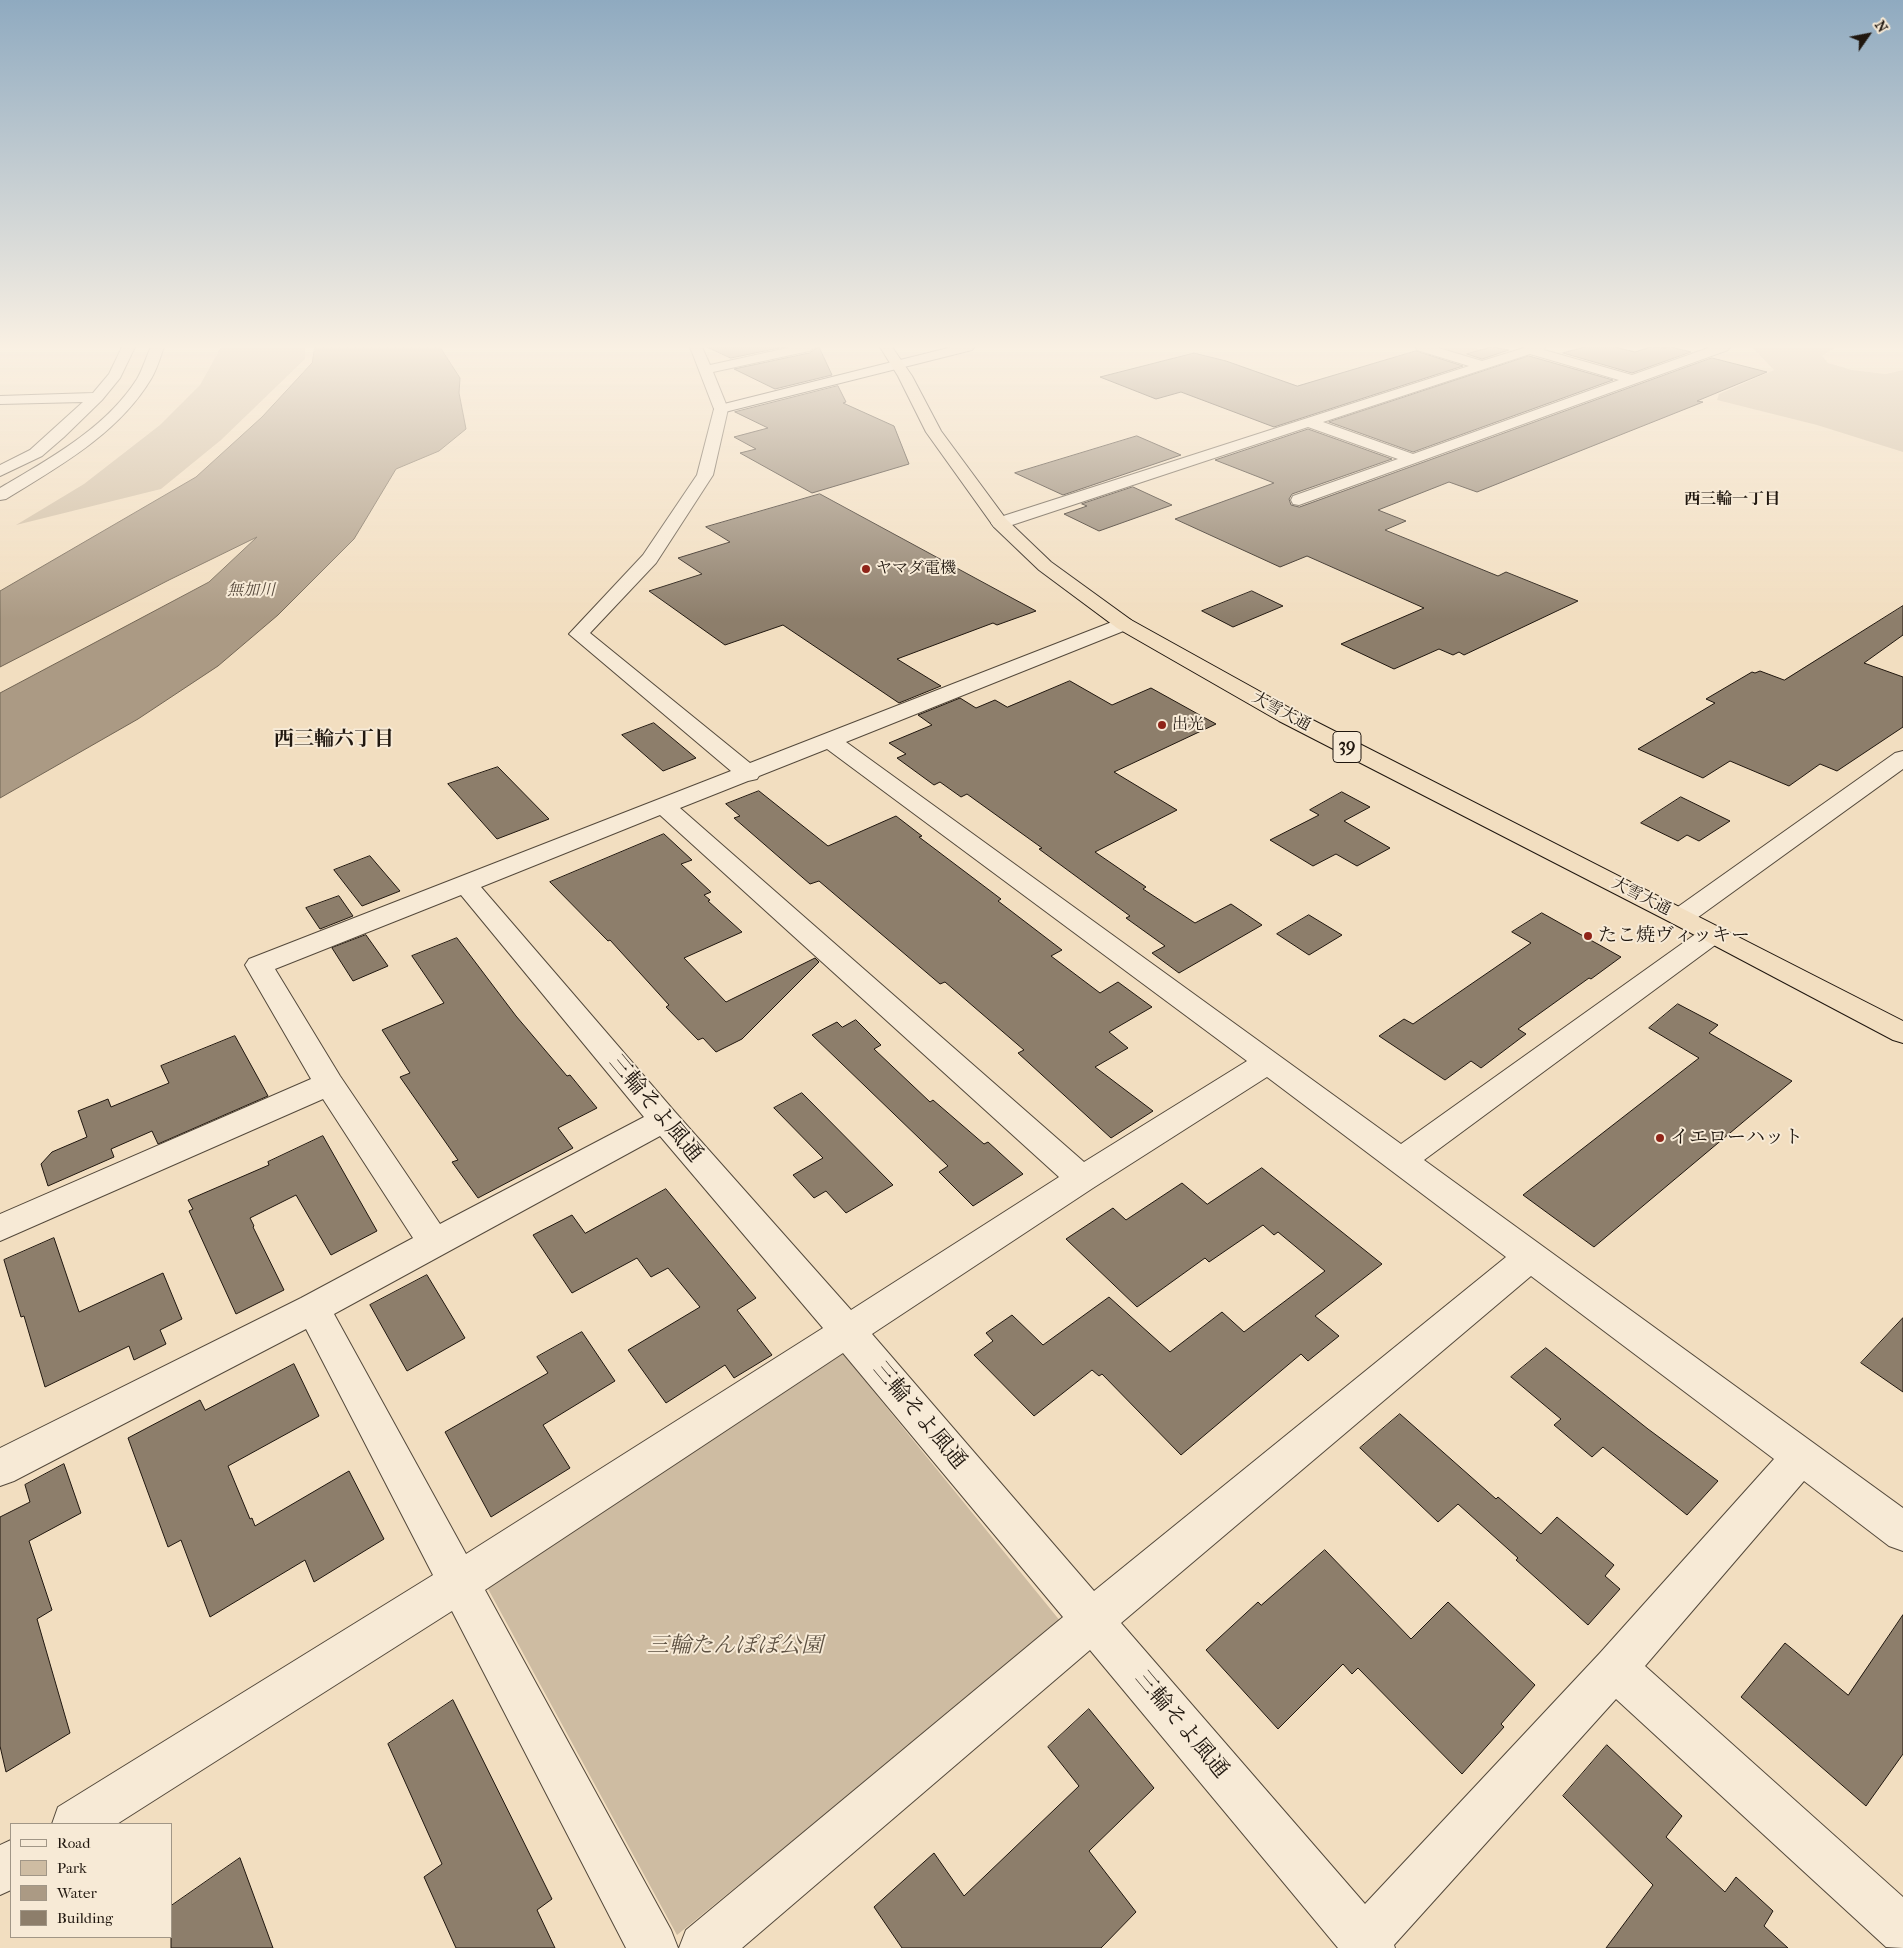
<!DOCTYPE html>
<meta charset="utf-8">
<style>
body{margin:0}
#map{position:relative;width:1903px;height:1948px;overflow:hidden;background:#f2dec0;font-family:"IM FELL French Canon",serif}
canvas{display:block}
.legend{position:absolute;left:10px;top:1823px;width:162px;height:115px;box-sizing:border-box;background:#f7ead6;border:1px solid #a19686;margin:0;padding:6px 9px;list-style:none;font-size:15px;color:#20170f}
.legend li{display:flex;align-items:center;gap:10px;height:25px}
.legend b{width:25px;border:1px solid #a19686}
.north{position:absolute;left:1843px;top:10px;width:50px;height:50px;-webkit-text-stroke:4px #f7ead6;paint-order:stroke;rotate:57deg;font-size:14px;font-weight:700;line-height:20px;text-align:center;color:#20170f}
.north::after{content:'';display:block;margin:auto;width:18px;height:22px;background:#20170f;clip-path:polygon(50% 0,100% 100%,50% 72%,0 100%)}
</style>
<div id="map">
<canvas width="1903" height="1948"></canvas>
<ul class="legend">
<li><b style="height:6px;background:#f7ead6"></b>Road</li>
<li><b style="height:14px;background:#cebca2"></b>Park</li>
<li><b style="height:14px;background:#ab9a84"></b>Water</li>
<li><b style="height:14px;background:#8d7e6b"></b>Building</li>
</ul>
<div class="north">N</div>
</div>
<script>
const g = document.querySelector('canvas').getContext('2d');
g.lineJoin = 'round';
function fillPath(path, color) {
  g.fillStyle = color;
  g.fill(path, 'evenodd');
}
function stroke(path, color, width, dash) {
  g.strokeStyle = color;
  g.lineWidth = width;
  g.lineCap = dash ? 'butt' : 'round';
  g.setLineDash(dash || []);
  g.stroke(path);
}
function write(font, color, halo, rows, align = 'center') {
  g.font = font + ' "IM FELL French Canon","Noto Serif JP",serif';
  g.lineWidth = 4;
  g.setLineDash([]);
  g.textBaseline = 'middle';
  g.strokeStyle = halo;
  g.fillStyle = color;
  for (const [text, x, y, turn = 0] of rows) {
    g.save();
    g.translate(x, y);
    g.rotate((+turn || 0) * Math.PI / 180);
    g.textAlign = isNaN(turn) ? turn : align;
    if (halo) g.strokeText(text, 0, 0);
    g.fillText(text, 0, 0);
    g.restore();
  }
}
fillPath(new Path2D(`
 M221,347H305V359L221,440L161,489L16,525L84,484L160,425L200,385Z
 M1422,347H1473L1507,357L1481,365Z
 M1752,347H1836L1822,356L1828,363L1852,370L1886,374L1903,370V452L1817,425L1717,400L1719,394L1774,370Z
 M843,1354L1061,1622L677,1935L487,1587Z`), '#cebca2');
const water = new Path2D(`
 M315,347H440L460,378L459,393L466,429L439,451L396,469L354,539L278,615L218,666L138,719L0,798V693L209,582L257,537L169,580L0,667V591L196,477L262,417L312,363Z`);
fillPath(water, '#ab9a84');
stroke(water, '#736655', 1);
const building = new Path2D(`
 M707,347H784L731,358Z
 M819,347L832,375L775,389L734,369L809,353Z
 M1492,347L1509,350L1482,359L1467,354Z
 M1586,347H1614L1635,352L1651,347L1666,348L1671,347L1691,352L1632,373L1563,353Z
 M1416,351L1463,366L1274,427L1181,392L1156,399L1100,377L1194,353L1226,361L1297,386Z
 M1529,356L1613,380L1413,452L1329,422Z
 M1712,358L1767,372L1697,401L1703,402L1477,492L1449,482L1378,510L1406,521L1385,530L1498,576L1506,572L1578,601L1464,655L1459,652L1453,655L1439,649L1394,669L1341,644L1424,608L1307,556L1280,567L1175,519L1274,483L1215,460L1308,429L1392,459L1292,494L1289,499L1291,505L1299,507Z
 M838,386L846,402L843,403L894,426L909,464L812,493L740,453L756,449L734,437L768,428L735,412Z
 M1137,436L1181,455L1063,495L1015,473Z
 M1133,487L1172,505L1099,531L1064,514L1087,506L1082,504Z
 M820,494L1036,611L997,625L993,623L897,659L941,686L899,703L783,625L725,645L649,591L702,574L678,558L730,542L706,527Z
 M1252,591L1283,606L1233,627L1202,611Z
 M1903,606V635L1864,663L1903,677V727L1837,771L1820,764L1789,786L1730,761L1703,778L1638,749L1715,703L1706,699L1752,672L1755,673L1760,671L1784,680Z
 M1070,681L1112,705L1151,688L1216,724L1114,772L1177,810L1095,852L1146,887L1143,889L1195,923L1231,904L1262,925L1179,973L1152,953L1165,946L1126,918L1130,916L1039,849L1042,848L967,794L961,797L940,782L934,785L897,758L906,754L889,743L932,725L918,715L960,698L976,708L995,700L1007,707Z
 M654,723L696,758L663,771L622,735Z
 M498,767L549,819L497,839L448,784Z
 M759,791L828,846L896,816L922,836L919,837L1001,899L998,901L1062,950L1051,956L1100,993L1118,982L1152,1007L1109,1032L1128,1048L1095,1067L1153,1111L1111,1138L1018,1053L1024,1050L945,982L940,984L819,881L810,884L734,818L740,816L726,804Z
 M1342,792L1370,807L1344,821L1390,848L1357,866L1336,854L1313,866L1270,840L1319,815L1310,810Z
 M1681,797L1730,821L1699,841L1687,835L1678,841L1641,823Z
 M664,834L692,860L681,864L711,892L704,895L710,900L708,901L742,932L684,958L726,1002L815,958L819,962L742,1039L716,1052L703,1038L698,1040L666,1007L669,1005L610,940L608,941L550,882Z
 M370,856L400,891L362,906L334,870Z
 M339,896L353,916L320,929L306,908Z
 M1542,913L1621,957L1591,979L1589,978L1518,1029L1526,1034L1481,1068L1471,1061L1445,1080L1379,1036L1404,1019L1413,1024L1531,943L1512,932Z
 M1309,915L1342,935L1309,955L1277,934Z
 M366,935L388,966L353,981L332,948Z
 M457,938L516,1016L567,1076L570,1075L597,1108L558,1128L573,1148L478,1198L452,1162L458,1160L400,1077L410,1073L382,1030L444,1003L412,956Z
 M1678,1004L1718,1025L1709,1033L1792,1081L1594,1247L1523,1195L1699,1058L1649,1028Z
 M856,1020L881,1045L874,1049L930,1102L933,1100L984,1144L988,1142L1023,1174L973,1206L939,1172L948,1166L812,1035L837,1022L842,1027Z
 M235,1036L268,1096L158,1144L152,1131L111,1149L114,1157L48,1186L41,1164L52,1152L87,1137L78,1111L108,1099L111,1107L169,1083L161,1066Z
 M802,1093L893,1185L846,1213L826,1191L814,1198L793,1175L823,1158L774,1108Z
 M323,1136L377,1231L331,1255L296,1195L250,1218L254,1226L253,1227L284,1290L236,1314L189,1211L193,1209L188,1200L269,1165L268,1162Z
 M1262,1168L1382,1264L1315,1316L1339,1336L1308,1361L1301,1354L1181,1455L1102,1374L1099,1376L1092,1370L1034,1416L974,1355L993,1341L986,1333L1012,1315L1043,1345L1109,1297L1170,1352L1222,1312L1244,1332L1325,1271L1278,1232L1274,1235L1263,1225L1209,1262L1205,1258L1137,1307L1066,1239L1113,1208L1126,1220L1182,1183L1207,1204Z
 M666,1189L756,1298L737,1310L772,1355L734,1378L725,1365L666,1403L628,1350L700,1307L668,1268L651,1277L637,1258L572,1293L533,1235L572,1215L585,1233Z
 M54,1238L79,1312L163,1273L182,1319L160,1330L166,1344L134,1360L129,1346L45,1387L24,1316L21,1317L4,1260Z
 M427,1275L465,1338L407,1371L370,1305Z
 M1903,1318V1392L1861,1363Z
 M582,1332L615,1381L543,1425L570,1468L491,1517L445,1432L548,1373L537,1357Z
 M1546,1348L1648,1429L1718,1481L1687,1515L1603,1447L1592,1457L1554,1425L1561,1419L1511,1377Z
 M294,1364L319,1416L228,1466L250,1519L252,1518L255,1526L349,1471L384,1539L314,1582L305,1560L210,1617L181,1540L168,1547L128,1438L200,1400L205,1410Z
 M1400,1414L1496,1499L1498,1497L1541,1534L1557,1517L1614,1565L1605,1576L1620,1589L1588,1625L1516,1560L1518,1558L1458,1504L1438,1522L1360,1448Z
 M64,1464L81,1513L29,1541L52,1610L37,1619L70,1733L6,1772L0,1746V1517L30,1502L25,1485Z
 M1325,1550L1411,1639L1448,1602L1535,1685L1501,1724L1504,1727L1462,1774L1358,1668L1352,1674L1343,1664L1278,1729L1206,1650L1258,1602L1261,1605Z
 M1903,1615V1754L1866,1806L1741,1697L1785,1643L1848,1695Z
 M453,1700L552,1899L537,1910L555,1948H456L424,1877L442,1864L388,1744Z
 M1089,1709L1154,1788L1089,1851L1136,1912L1101,1948H902L874,1907L934,1853L964,1896L1079,1786L1048,1747Z
 M1607,1745L1682,1816L1666,1837L1725,1892L1736,1877L1773,1911L1764,1926L1788,1948H1606L1653,1885L1563,1796Z
 M240,1858L273,1948H171V1906Z`);
fillPath(building, '#8d7e6b');
stroke(building, '#20170f', 1);
const street = new Path2D(`
 M122,347H135L120,378L102,400L64,437L42,456L0,476V465L30,450L83,402L0,404V396L93,393L109,374Z
 M151,347H164C160,358 157,369 151,379C118,434 58,467 6,499L0,500V488C49,459 106,428 137,379C143,369 146,357 151,347Z
 M690,347H702L710,365L792,347H816L809,351L713,372L728,409L713,475L656,563L590,633L750,763L1117,620L1124,618L1131,620L1134,624L1131,628L846,742L1401,1144L1704,928L1713,926L1722,928L1726,934L1722,940L1424,1160L1903,1508V1551L1889,1546L1804,1481L1645,1666L1903,1897V1948L1886,1947L1616,1699L1394,1945L1395,1948H1338L1090,1650L742,1948H679L686,1930L1063,1617L843,1353L485,1590L671,1930L678,1948H626L452,1611L117,1824H52L58,1807L433,1575L306,1329L14,1481L0,1486V1448L301,1298L413,1238L323,1099L0,1241V1214L311,1079L245,965L249,959L731,771L569,634L643,555L697,475L714,409ZM827,749L1247,1061L1084,1162L680,808L748,781L757,779L759,776ZM660,815L1059,1177L851,1310L675,1112L481,887ZM461,895L644,1117L440,1224L340,1076L275,969ZM1267,1077L1506,1257L1094,1591L872,1334L1093,1188ZM660,1136L823,1328L466,1554L334,1314ZM1531,1276L1774,1459L1600,1653L1365,1904L1121,1623Z
 M1416,347H1435L1482,361L1527,347H1545L1544,350L1632,375L1711,347H1730L1728,350L1299,505L1293,504L1291,500L1293,496L1398,459L1308,427L1006,527L1000,528L994,527L991,523L994,519L1469,366L1417,350ZM1530,354L1619,380L1413,454L1323,422Z
 M1903,751V769L1690,923L1681,925L1672,923L1668,917L1672,911L1895,753Z
 M11,1840V1890L0,1895V1845Z`);
const secondary = new Path2D(`
 M952,347H974L972,350L721,413L716,412L714,409L716,406Z`);
const highway = new Path2D(`
 M880,347H892L912,376L941,431L1006,519L1051,562L1131,620L1295,711L1903,1021V1043L1893,1040L1672,923L1279,721L1117,628L1039,570L994,527L926,432L898,376Z`);
stroke(street, '#54493b', 2);
stroke(secondary, '#20170f', 2);
stroke(highway, '#20170f', 2);
fillPath(street, '#f7ead6');
fillPath(secondary, '#f7ead6');
fillPath(highway, '#f2dec0');
const sky = g.createLinearGradient(0, 0, 0, 619);
sky.addColorStop(0, '#8faac0');
sky.addColorStop(0.56, '#f9f0e3');
sky.addColorStop(1, '#f9f0e300');
g.fillStyle = sky;
g.fillRect(0, 0, 1903, 619);
for (const [x, y, r, color] of [
 [866,569,5,"#8f2418"],
 [1162,725,5,"#8f2418"],
 [1588,936,5,"#8f2418"],
 [1660,1138,5,"#8f2418"]
]) {
  const dot = new Path2D();
  dot.arc(x, y, r, 0, 2 * Math.PI);
  g.fillStyle = color;
  g.fill(dot);
  stroke(dot, '#f7ead6', 2);
}
write('bold 16px', '#20170f', '#f7ead6', [
 ["西三輪一丁目",1732,500]
]);
write('16px', '#20170f', '#f7ead6', [
 ["ヤマダ電機",876,569],
 ["出光",1172,725]
], 'left');
write('italic 16px', '#584b3e', '#f7ead6', [
 ["無加川",251,591]
]);
write('16px', '#20170f', '#f7ead6', [
 ["大雪大通",1281,712,28],
 ["大雪大通",1641,897,27]
]);
for (const [x, y, w] of [
 [1347,747,28]
]) {
  const box = new Path2D();
  box.roundRect(x - w / 2, y - 15.5, w, 31, 4);
  g.fillStyle = '#f7ead6';
  g.fill(box);
  stroke(box, '#20170f', 1);
}
write('bold 18px', '#20170f', null, [
 ["39",1347,747]
]);
write('19px', '#20170f', '#f7ead6', [
 ["たこ焼ヴィッキー",1598,936],
 ["イエローハット",1670,1138]
], 'left');
write('bold 20px', '#20170f', '#f7ead6', [
 ["西三輪六丁目",334,740]
]);
write('22px', '#20170f', '#f7ead6', [
 ["三輪そよ風通",655,1109,50],
 ["三輪そよ風通",919,1416,50],
 ["三輪そよ風通",1181,1725,50]
]);
write('italic 22px', '#5d5142', '#f7ead6', [
 ["三輪たんぽぽ公園",735,1647]
]);
</script>
